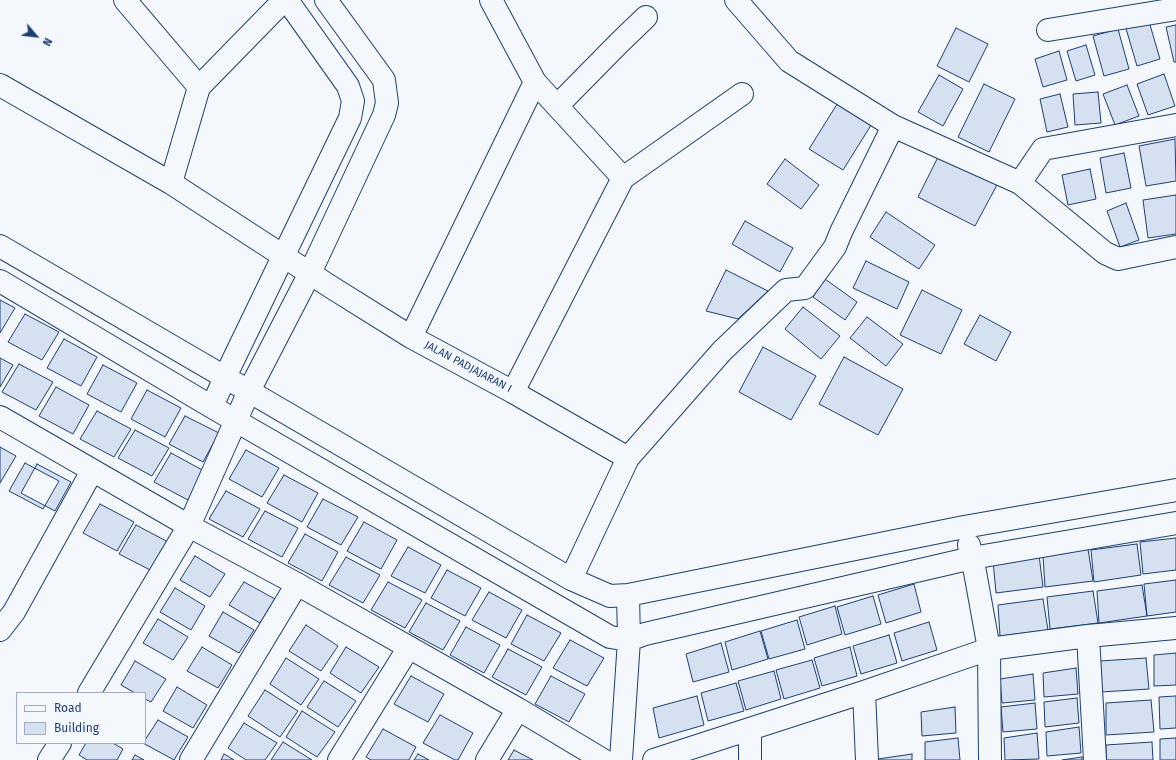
<!DOCTYPE html>
<html>
<head>
<meta charset="utf-8">
<style>
	body { margin:0 }
	#map { position:relative; width:1176px; height:760px; overflow:hidden; background:#f4f7fb; font-family:"Fira Sans",sans-serif }
	canvas { display:block }
	.legend { position:absolute; left:16px; top:692px; width:130px; height:52px; box-sizing:border-box; background:#f4f7fb; border:1px solid #9eadc5; margin:0; padding:5px 7px; list-style:none; font-size:12px; color:#1d3f73 }
	.legend li { display:flex; align-items:center; gap:8px; height:20px }
	.legend b { width:20px; border:1px solid #9eadc5 }
	.north { position:absolute; left:16px; top:16px; width:40px; height:40px; -webkit-text-stroke:3px #f4f7fb; paint-order:stroke; rotate:118deg; font-size:11px; font-weight:700; line-height:16px; text-align:center; color:#1d3f73 }
	.north::after { content:''; display:block; margin:auto; width:14px; height:18px; background:#1d3f73; clip-path:polygon(50% 0,100% 100%,50% 72%,0 100%) }
</style>
</head>
<body>
<div id="map">
<canvas width="1176" height="760"></canvas>
<ul class="legend">
<li><b style="height:5px;background:#f4f7fb"></b>Road</li>
<li><b style="height:11px;background:#d5e0f0"></b>Building</li>
</ul>
<div class="north">N</div>
</div>
<script>
const c = document.querySelector('canvas').getContext('2d');
c.lineJoin = 'round';
function paint(path, color) { c.fillStyle = color; c.fill(path, 'evenodd'); }
const poly = rows => new Path2D(rows.map(r => 'M' + r).join(''));
function strokePath(path, color, width, dash) { c.strokeStyle = color; c.lineWidth = width; c.lineCap = dash ? 'butt' : 'round'; c.setLineDash(dash || []); c.stroke(path); }
function drawText(font, color, halo, rows, align = 'center') {
  c.font = font + ' "Fira Sans",sans-serif'; c.lineWidth = 3; c.setLineDash([]); c.textBaseline = 'middle'; c.strokeStyle = halo; c.fillStyle = color; for (const [text, x, y, turn = 0] of rows) {
    c.save(); c.translate(x, y); c.rotate((+turn || 0) * Math.PI / 180); c.textAlign = isNaN(turn) ? turn : align; if (halo) c.strokeText(text, 0, 0); c.fillText(text, 0, 0); c.restore();
  }
}
const building = poly([
	[1148,18,1160,59,1137,66,1125,25,1148,18],
	[1176,25,1176,62,1174,62,1166,27,1176,25],
	[956,28,988,44,969,82,937,66,956,28],
	[1118,29,1129,69,1104,76,1093,36,1118,29],
	[1086,45,1095,75,1076,81,1067,51,1086,45],
	[1059,51,1067,80,1043,87,1035,59,1059,51],
	[1164,74,1175,106,1148,115,1137,84,1164,74],
	[939,75,963,89,943,126,918,112,939,75],
	[984,84,1015,99,989,152,958,137,984,84],
	[1127,85,1139,116,1115,125,1103,94,1127,85],
	[1098,92,1101,123,1075,125,1073,94,1098,92],
	[1060,94,1068,127,1047,132,1040,99,1060,94],
	[839,101,873,122,843,170,809,149,839,101],
	[1175,139,1176,181,1146,186,1139,146,1175,139],
	[940,153,998,183,975,226,918,197,940,153],
	[1124,153,1131,188,1106,193,1100,158,1124,153],
	[785,159,819,185,801,209,767,184,785,159],
	[1090,169,1096,199,1068,205,1062,175,1090,169],
	[1176,195,1176,234,1148,238,1143,200,1176,195],
	[1126,203,1139,240,1120,247,1107,211,1126,203],
	[886,212,935,245,919,269,870,237,886,212],
	[745,221,793,248,780,272,732,244,745,221],
	[866,261,909,282,897,309,853,288,866,261],
	[726,270,768,291,738,319,706,311,726,270],
	[825,279,857,302,845,320,813,297,825,279],
	[922,290,962,310,941,354,900,335,922,290],
	[0,300,15,308,0,333,0,300],
	[803,307,840,336,821,359,785,329,803,307],
	[25,314,59,332,42,360,8,342,25,314],
	[980,315,1011,332,996,361,964,344,980,315],
	[867,317,903,344,886,366,850,338,867,317],
	[64,339,97,357,81,386,47,368,64,339],
	[763,347,816,376,791,420,739,392,763,347],
	[844,357,903,389,878,435,819,404,844,357],
	[0,358,13,365,0,387,0,358],
	[19,364,53,382,36,410,2,392,19,364],
	[103,365,137,383,121,412,87,394,103,365],
	[56,387,89,405,73,434,39,416,56,387],
	[147,390,181,408,165,437,131,419,147,390],
	[97,411,131,429,114,457,80,439,97,411],
	[185,416,219,433,203,462,169,444,185,416],
	[135,430,169,448,152,476,118,458,135,430],
	[0,447,16,456,0,483,0,447],
	[246,450,279,468,262,497,229,479,246,450],
	[171,453,204,471,188,500,154,482,171,453],
	[25,463,59,481,43,509,9,491,25,463],
	[37,464,71,482,55,511,21,493,37,464],
	[284,475,318,493,302,522,267,503,284,475],
	[226,491,260,509,243,537,209,519,226,491],
	[323,499,358,517,341,545,307,527,323,499],
	[100,504,134,522,117,551,83,533,100,504],
	[265,511,298,528,282,557,248,539,265,511],
	[364,522,397,540,381,569,347,551,364,522],
	[136,525,170,543,154,572,119,554,136,525],
	[305,534,338,552,322,581,288,563,305,534],
	[1176,538,1176,570,1143,574,1140,542,1176,538],
	[1137,544,1141,575,1094,582,1091,550,1137,544],
	[408,547,441,565,425,593,391,576,408,547],
	[1088,549,1093,581,1045,587,1043,556,1088,549],
	[1039,555,1043,587,996,593,993,561,1039,555],
	[195,556,225,574,210,597,180,580,195,556],
	[346,557,380,575,363,603,329,585,346,557],
	[447,570,481,588,465,616,431,598,447,570],
	[1176,580,1176,612,1147,616,1144,584,1176,580],
	[244,582,275,599,260,623,229,605,244,582],
	[388,582,422,600,405,628,371,610,388,582],
	[914,584,921,612,886,623,878,595,914,584],
	[1142,585,1147,616,1099,623,1097,591,1142,585],
	[175,588,205,606,191,630,160,612,175,588],
	[1093,591,1098,623,1050,629,1047,597,1093,591],
	[489,592,522,610,506,638,472,620,489,592],
	[873,596,881,624,845,635,837,607,873,596],
	[1043,599,1048,630,1000,636,998,605,1043,599],
	[426,603,460,621,443,650,409,632,426,603],
	[835,606,842,634,807,645,799,617,835,606],
	[223,612,254,630,239,653,209,636,223,612],
	[527,615,561,633,544,661,511,644,527,615],
	[158,619,188,637,173,660,143,643,158,619],
	[797,620,805,649,769,659,761,631,797,620],
	[929,622,937,650,902,661,894,633,929,622],
	[306,625,338,646,321,671,289,651,306,625],
	[466,627,500,645,484,673,450,655,466,627],
	[760,631,768,659,732,670,725,642,760,631],
	[889,635,897,663,861,674,853,646,889,635],
	[570,640,604,658,587,686,553,668,570,640],
	[721,643,729,672,693,682,686,654,721,643],
	[202,647,232,665,218,688,187,671,202,647],
	[346,647,379,667,361,693,330,673,346,647],
	[850,647,857,676,822,686,814,658,850,647],
	[508,649,542,667,526,695,492,677,508,649],
	[1176,653,1176,685,1154,686,1154,655,1176,653],
	[286,658,319,679,301,705,270,684,286,658],
	[1146,658,1149,689,1101,692,1100,661,1146,658],
	[812,660,820,688,784,699,776,670,812,660],
	[135,661,166,679,151,702,145,699,145,693,135,693,121,685,135,661],
	[1076,668,1078,694,1044,697,1043,673,1076,668],
	[774,671,781,699,746,710,738,681,774,671],
	[1033,674,1035,700,1002,703,1000,679,1033,674],
	[411,676,444,694,428,722,394,704,411,676],
	[551,676,585,694,569,722,535,704,551,676],
	[324,681,356,701,338,727,307,707,324,681],
	[736,683,744,711,708,721,701,693,736,683],
	[177,687,207,705,193,728,163,711,177,687],
	[265,690,298,711,280,737,248,716,265,690],
	[697,696,704,725,659,738,653,708,697,696],
	[1176,696,1176,728,1160,729,1159,697,1176,696],
	[1077,698,1079,723,1045,727,1044,702,1077,698],
	[1151,700,1154,732,1106,735,1106,703,1151,700],
	[1035,703,1037,729,1003,732,1001,707,1035,703],
	[955,707,956,733,922,736,921,712,955,707],
	[302,711,335,732,317,757,286,737,302,711],
	[440,715,473,733,458,760,455,760,423,743,440,715],
	[158,720,188,737,174,760,143,743,145,743,145,740,158,720],
	[244,723,277,743,265,760,246,760,228,748,244,723],
	[1079,727,1081,753,1047,756,1046,732,1079,727],
	[383,729,416,747,409,760,371,760,366,757,383,729],
	[1037,733,1039,759,1005,760,1004,738,1037,733],
	[958,738,960,760,925,760,925,742,958,738],
	[1176,738,1176,760,1160,760,1160,739,1176,738],
	[283,742,312,760,271,760,283,742],
	[1152,742,1153,760,1106,760,1106,745,1152,742],
	[86,743,113,743,123,749,117,760,87,760,79,755,86,743],
	[514,750,533,760,508,760,514,750],
	[224,754,234,760,221,760,224,754],
	[418,754,429,760,414,760,418,754],
	[912,754,912,760,878,760,878,759,912,754],
	[135,755,144,760,132,760,135,755],
	[1082,757,1082,760,1062,760,1082,757]
]);
paint(building, '#d5e0f0');
strokePath(building, '#1d3f73', 1);
const street = poly([
	[125,0,199,87],
	[491,0,535,82,623,178],
	[736,0,789,61,893,126],
	[1048,30,1176,9],
	[0,85,171,183,331,287,411,337,513,392,628,458],
	[557,106,619,43,646,17],
	[171,183,199,87,284,0],
	[1020,183,1043,149,1176,125],
	[0,246,571,579,610,596,628,595,643,592,964,527,1176,490],
	[0,281,212,407,610,637,629,640,645,634,972,558,1176,523],
	[411,337,535,82],
	[513,392,623,178,742,94],
	[212,407,225,377,350,118,353,101,348,86,287,0],
	[0,417,189,526,297,584,518,709,603,760],
	[969,545,975,572,989,649,990,760],
	[571,579,628,458,722,351,786,290,805,288,835,247,841,232,893,126,1020,183,1105,253,1118,259,1176,247],
	[0,630,14,612,92,471],
	[1088,636,1095,760],
	[864,692,867,760],
	[89,693,189,526,249,391,310,273,384,115,387,103,384,80,326,0],
	[750,729,750,760],
	[49,760,60,743],
	[191,760,297,584],
	[339,760,409,647],
	[487,760,518,709],
	[621,760,629,640,628,595],
	[654,760,864,692,989,649,1088,636,1176,628]
]);
strokePath(street, '#1d3f73', 24);
strokePath(street, '#f4f7fb', 22);
drawText('11px', '#1d3f73', '#f4f7fb', [
	["JALAN PADJAJARAN I",468,367,28]
]);
</script>
</body>
</html>
